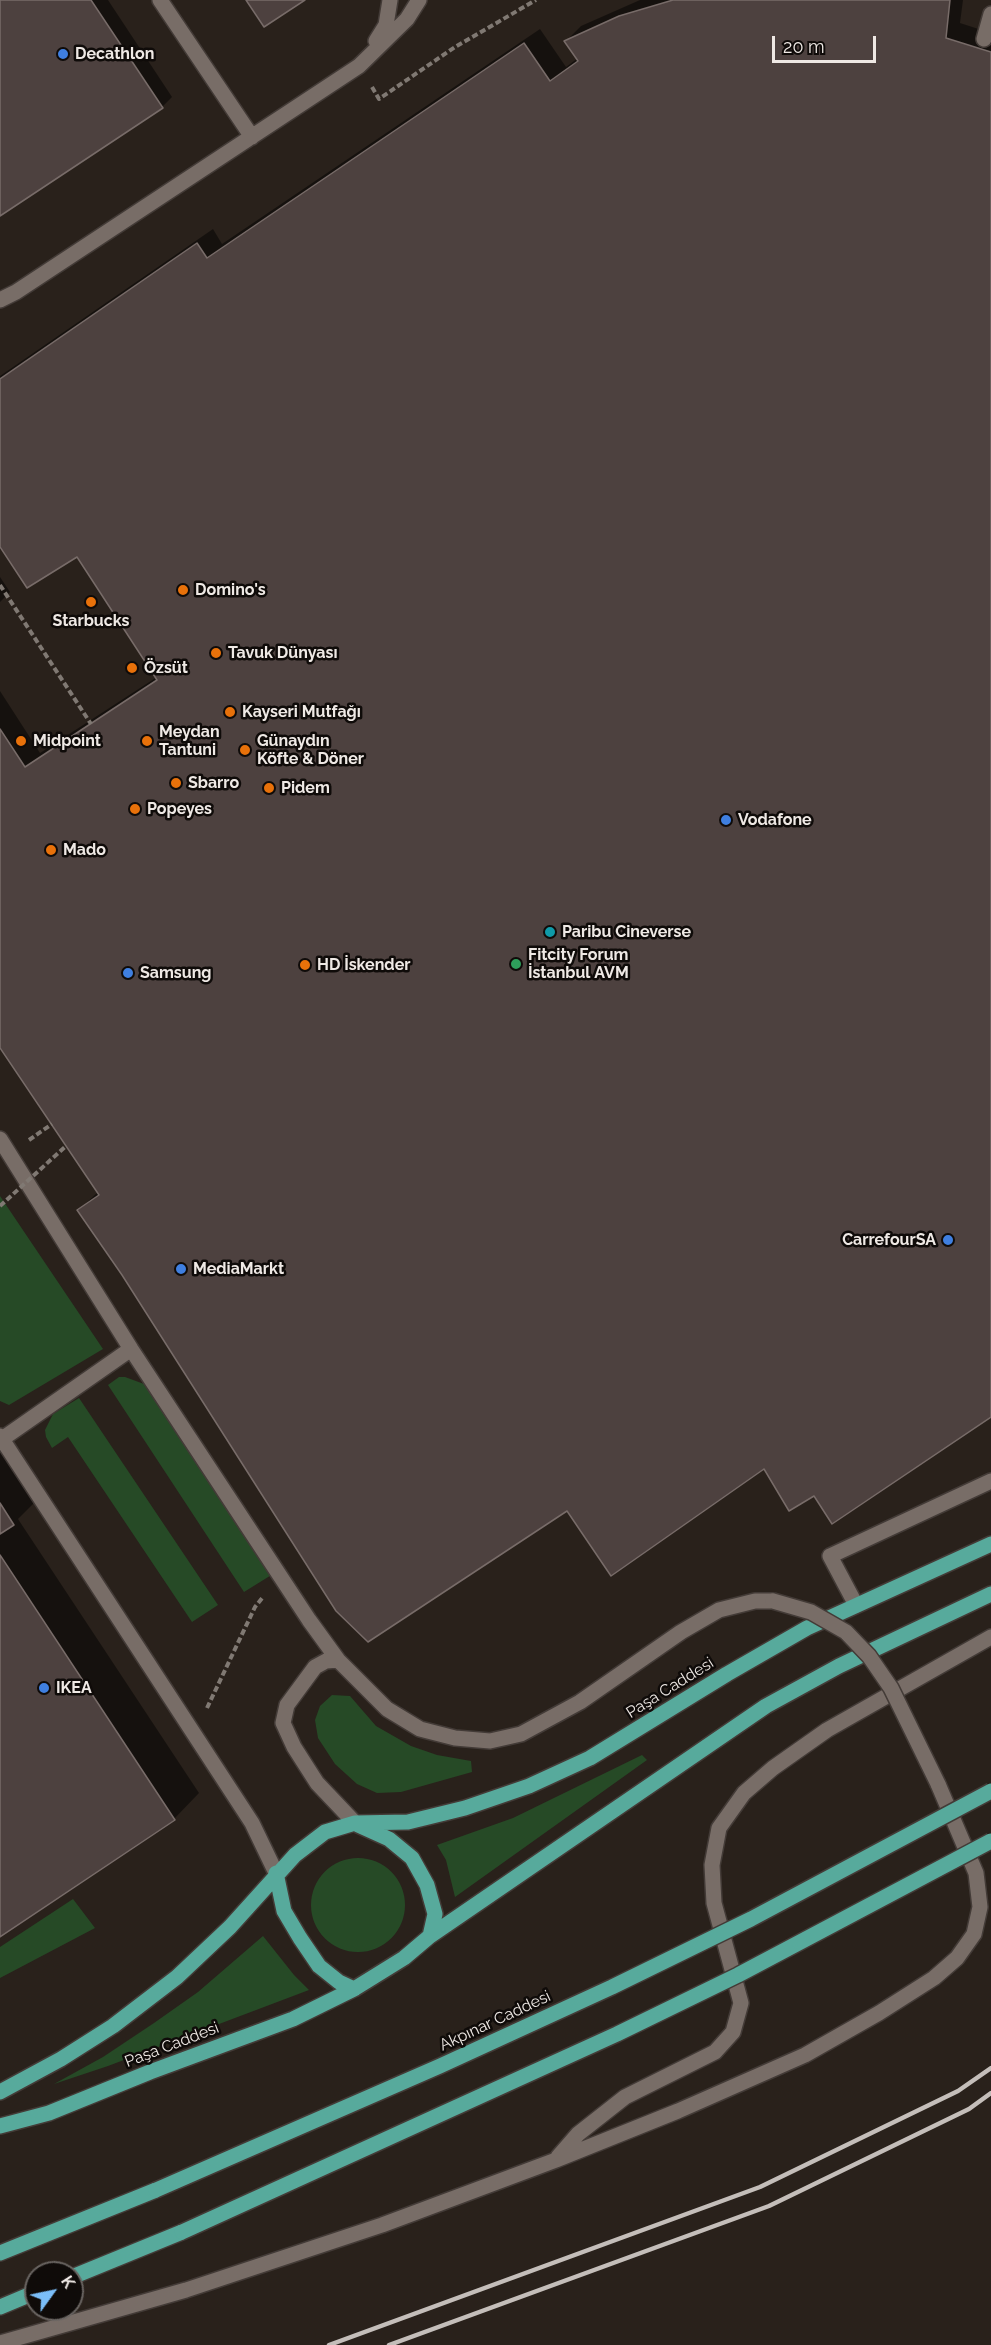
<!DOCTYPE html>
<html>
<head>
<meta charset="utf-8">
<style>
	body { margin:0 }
	#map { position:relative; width:991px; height:2345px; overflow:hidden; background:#29211b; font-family:Raleway,sans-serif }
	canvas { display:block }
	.north { position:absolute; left:24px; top:2261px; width:60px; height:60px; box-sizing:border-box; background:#0f0b09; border:2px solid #696461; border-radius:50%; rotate:57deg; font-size:16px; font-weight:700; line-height:24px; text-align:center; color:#efe9e5 }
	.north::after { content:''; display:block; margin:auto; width:21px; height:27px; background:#7bbef8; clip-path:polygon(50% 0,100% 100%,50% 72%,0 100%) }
	.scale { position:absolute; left:772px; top:36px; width:104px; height:27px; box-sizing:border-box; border:3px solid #efe9e5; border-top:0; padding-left:8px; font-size:18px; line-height:21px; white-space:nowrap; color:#efe9e5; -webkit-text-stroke:4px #0f0b09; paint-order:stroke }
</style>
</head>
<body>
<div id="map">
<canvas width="991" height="2345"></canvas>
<div class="north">K</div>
<div class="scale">20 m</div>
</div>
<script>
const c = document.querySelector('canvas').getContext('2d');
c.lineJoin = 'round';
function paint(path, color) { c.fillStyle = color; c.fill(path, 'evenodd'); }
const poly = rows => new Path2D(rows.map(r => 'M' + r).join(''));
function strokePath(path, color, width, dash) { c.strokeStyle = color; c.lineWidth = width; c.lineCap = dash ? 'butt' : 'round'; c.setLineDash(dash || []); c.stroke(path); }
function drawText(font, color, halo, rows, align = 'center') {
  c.font = font + ' Raleway,sans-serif'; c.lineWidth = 5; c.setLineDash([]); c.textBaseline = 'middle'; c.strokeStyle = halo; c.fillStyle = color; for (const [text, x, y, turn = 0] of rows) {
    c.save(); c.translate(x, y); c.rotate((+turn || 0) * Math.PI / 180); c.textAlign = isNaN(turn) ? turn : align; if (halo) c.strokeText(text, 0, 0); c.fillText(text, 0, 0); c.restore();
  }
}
paint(poly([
	[0,1196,103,1349,9,1405,0,1401],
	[119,1377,125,1377,144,1384,273,1574,244,1592,108,1385],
	[79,1398,218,1605,192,1622,68,1437,52,1448,46,1437,45,1430,53,1414],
	[332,1695,350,1696,376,1726,411,1746,437,1755,471,1761,472,1772,401,1792,377,1793,357,1784,335,1764,318,1738,315,1720,320,1706],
	[642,1755,647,1760,455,1897,446,1860,437,1845,513,1818],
	'311 1905a47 47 0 1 1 94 0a47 47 0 1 1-94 0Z',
	[73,1899,95,1928,0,1978,0,1947],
	[263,1936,294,1975,309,1990,108,2066,54,2084,103,2057,154,2023,198,1992]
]), '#264a26');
paint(poly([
	[0,0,108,0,172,97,162,107,0,214],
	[640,0,963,0,960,23,991,33,991,1416,814,1493,765,1466,568,1509,123,1274,79,1210,98,1192,0,1047,0,691,40,753,157,677,77,555,0,544,0,376,213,229,222,244,540,29,566,67,578,58,566,41,581,26],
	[0,577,10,592,0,602],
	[0,1438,39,1498,18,1519,199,1793,174,1819,0,1936]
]), '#0007');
const building = poly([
	[0,0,91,0,163,108,0,216,0,0],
	[246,0,305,0,264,27,246,0],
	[673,0,950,0,946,38,991,52,991,1417,832,1524,814,1496,789,1511,764,1469,611,1576,567,1511,368,1642,336,1611,122,1275,77,1210,99,1195,0,1048,0,729,25,767,157,680,77,557,27,588,0,547,0,379,197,243,207,258,524,43,550,81,578,61,564,41,619,16,673,0],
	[0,1503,14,1525,0,1534,0,1503],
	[0,1555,175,1820,0,1937,0,1555]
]);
paint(building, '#4d413f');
strokePath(building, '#786c69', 1.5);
const minor = poly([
	[160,0,252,137],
	[984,39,991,14],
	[376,41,386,25,390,0],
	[0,300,16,292,359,66,407,19,419,0],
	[0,1139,131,1349,309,1620,338,1660,387,1709,420,1729,455,1738,490,1741,521,1734,580,1702,681,1632,719,1610,755,1601,773,1601],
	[0,1436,252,1823,276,1873],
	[2,1439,131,1349],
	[856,1605,830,1556,991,1481],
	[338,1660,326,1661,315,1667,287,1705,283,1723,294,1747,317,1783,355,1823],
	[558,2157,578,2134,625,2097,715,2052,733,2032,741,2003,714,1903,712,1865,719,1828,744,1793,773,1768,827,1730,991,1637],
	[0,2343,186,2290,382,2225,556,2160,678,2111,805,2055,879,2013,934,1978,957,1958,974,1934,980,1907,976,1873,938,1784]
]);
const major = poly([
	[358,1825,389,1839,412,1858,427,1885,435,1914,430,1936],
	[276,1873,284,1911,300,1938,319,1966,339,1982,354,1989],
	[0,2092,61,2059,113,2026,177,1977,230,1927,295,1855,325,1832,355,1823,408,1822,465,1808,529,1786,590,1758,727,1674,807,1628,991,1544],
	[0,2126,49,2113,150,2072,293,2019,354,1989,404,1958,430,1936,766,1706,839,1666,991,1594],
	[0,2253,156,2190],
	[72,2277,182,2232],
	[0,2307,36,2292]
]);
strokePath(minor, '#433b37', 18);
strokePath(major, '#433b37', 18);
strokePath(poly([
	[372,87,379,99,455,47,536,0],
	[0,585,91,724],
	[29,1140,52,1124],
	[207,1708,255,1607,263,1597]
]), '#807973', 4, [6, 3]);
strokePath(minor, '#786d67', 15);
strokePath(major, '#57aa9c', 15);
strokePath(poly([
	[329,2345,760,2187,958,2091,991,2068],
	[389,2345,769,2206,969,2109,991,2093]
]), '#c4beba', 4.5);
const minorBridge = poly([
	[773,1601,811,1612,846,1632,869,1656,891,1688,938,1784]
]);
const majorBridge = poly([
	[156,2190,440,2066,612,1987,751,1919,991,1791],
	[182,2232,617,2034,738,1975,991,1841]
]);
strokePath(minorBridge, '#433b37', 18, []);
strokePath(majorBridge, '#433b37', 18, []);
strokePath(poly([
	[0,1206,66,1146]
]), '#807973', 4, [6, 3]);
strokePath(minorBridge, '#786d67', 15);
strokePath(majorBridge, '#57aa9c', 15);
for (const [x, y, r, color] of [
	[63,54,6,"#3f7fe0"],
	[183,590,6,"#e8710a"],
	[91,602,6,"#e8710a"],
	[216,653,6,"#e8710a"],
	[132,668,6,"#e8710a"],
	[230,712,6,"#e8710a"],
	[21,741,6,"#e8710a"],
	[147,741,6,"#e8710a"],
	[245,750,6,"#e8710a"],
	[176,783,6,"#e8710a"],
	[269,788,6,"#e8710a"],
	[135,809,6,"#e8710a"],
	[726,820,6,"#3f7fe0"],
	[51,850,6,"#e8710a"],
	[550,932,6,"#0f9aa8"],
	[516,964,6,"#2e9e5b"],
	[305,965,6,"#e8710a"],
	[128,973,6,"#3f7fe0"],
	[948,1240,6,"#3f7fe0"],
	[181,1269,6,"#3f7fe0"],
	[44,1688,6,"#3f7fe0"]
]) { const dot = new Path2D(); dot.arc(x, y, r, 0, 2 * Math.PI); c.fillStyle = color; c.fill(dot); strokePath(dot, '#0f0b09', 2); }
drawText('bold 16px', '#efe9e5', '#0f0b09', [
	["Decathlon",75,54],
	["Domino's",195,590],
	["Starbucks",91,621,"center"],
	["Tavuk Dünyası",228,653],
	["Özsüt",144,668],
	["Kayseri Mutfağı",242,712],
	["Meydan",159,732],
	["Tantuni",159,750],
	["Midpoint",33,741],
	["Günaydın",257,741],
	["Köfte & Döner",257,759],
	["Sbarro",188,783],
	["Pidem",281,788],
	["Popeyes",147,809],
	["Vodafone",738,820],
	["Mado",63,850],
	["Paribu Cineverse",562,932],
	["Fitcity Forum",528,955],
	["İstanbul AVM",528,973],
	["HD İskender",317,965],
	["Samsung",140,973],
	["CarrefourSA",936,1240,"right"],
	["MediaMarkt",193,1269],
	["IKEA",56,1688]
], 'left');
drawText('16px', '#efe9e5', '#0f0b09', [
	["Paşa Caddesi",670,1688,-32],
	["Akpınar Caddesi",495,2021,-25],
	["Paşa Caddesi",172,2045,-21]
]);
</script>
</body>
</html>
